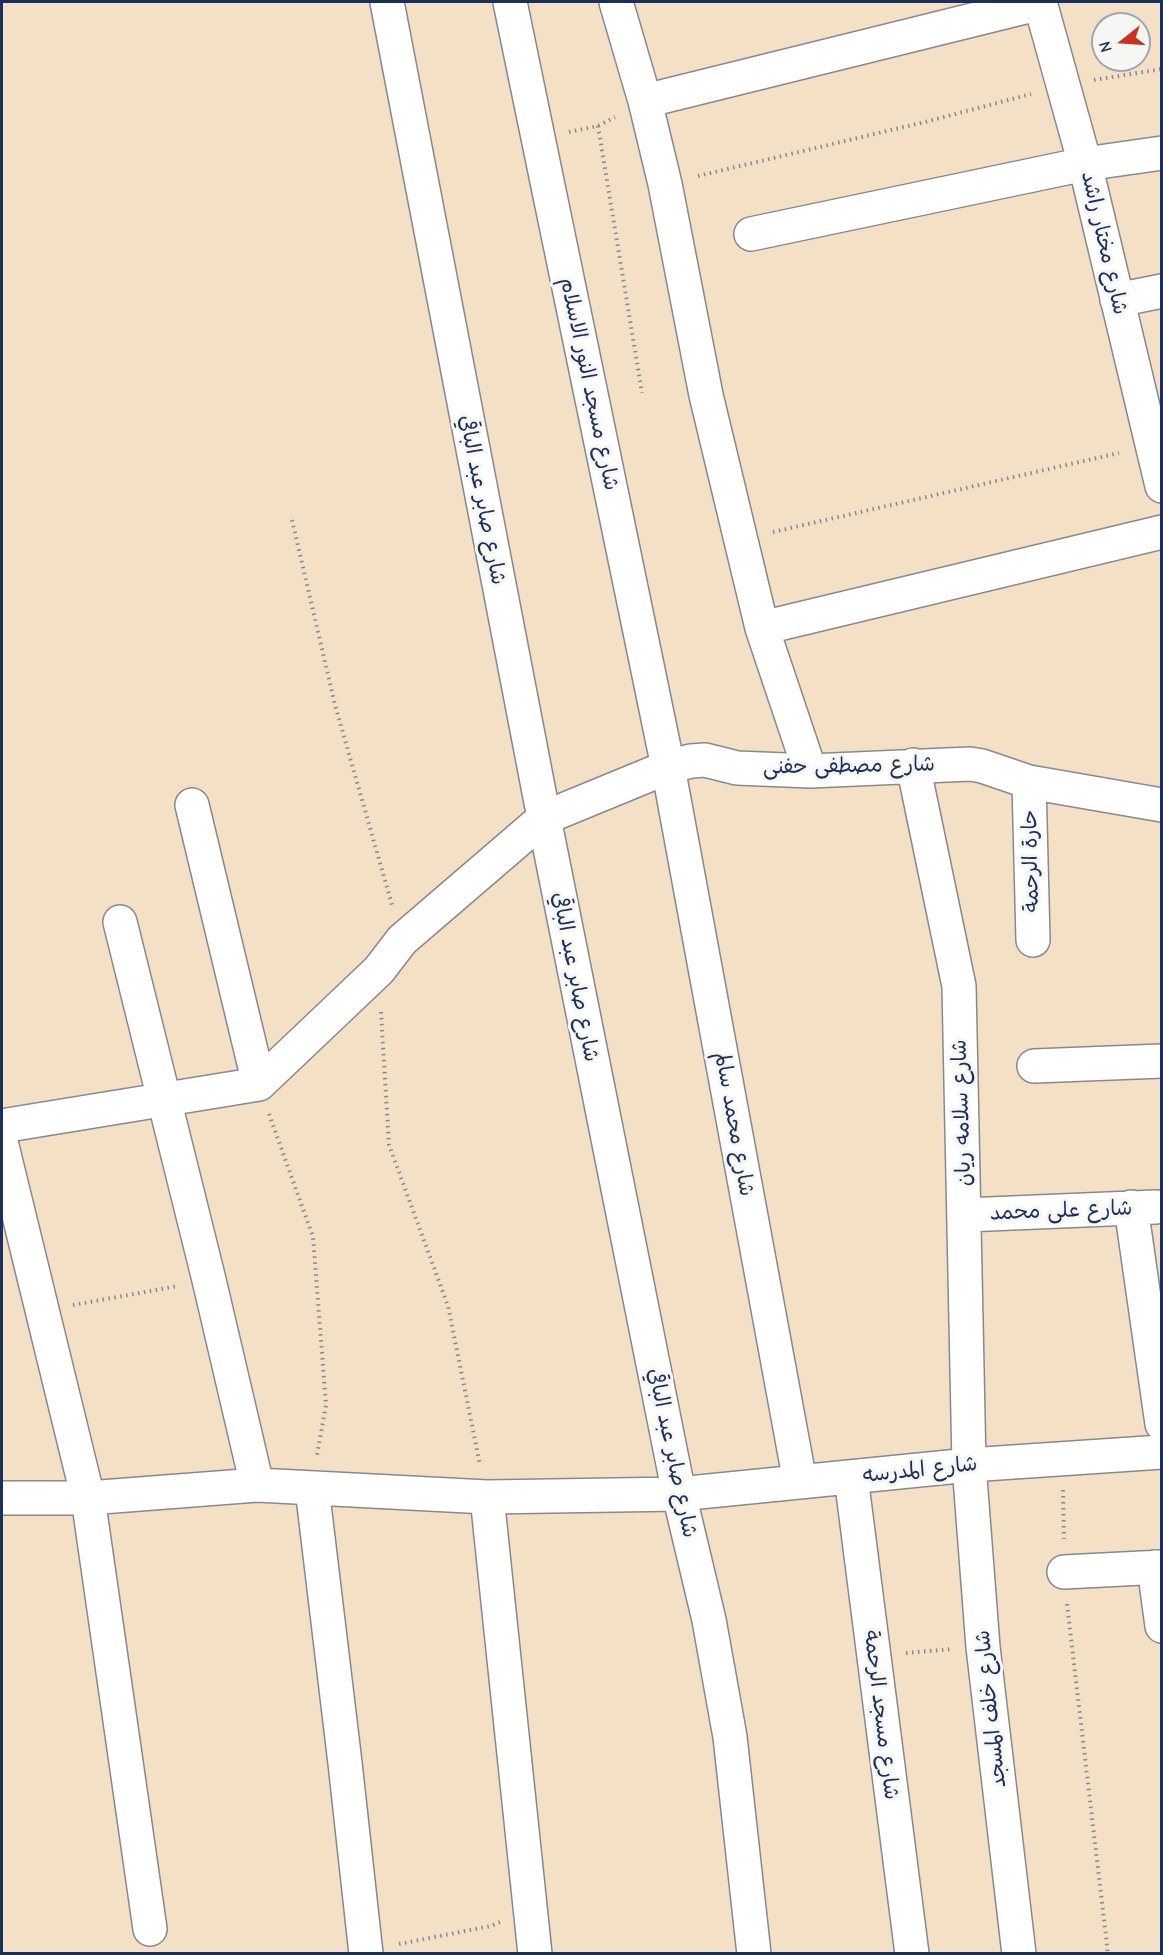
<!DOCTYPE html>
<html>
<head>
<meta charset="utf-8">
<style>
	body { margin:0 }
	#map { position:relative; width:1163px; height:1955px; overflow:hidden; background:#f4e0c5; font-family:"Comic Neue",sans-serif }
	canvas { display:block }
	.frame { position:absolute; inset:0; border:3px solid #1b2f5e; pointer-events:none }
	.north { position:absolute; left:1091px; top:12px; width:60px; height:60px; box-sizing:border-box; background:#f6f6f2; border:2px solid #9ea6b7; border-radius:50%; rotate:253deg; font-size:16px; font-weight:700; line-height:24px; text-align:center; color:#1b2f5e }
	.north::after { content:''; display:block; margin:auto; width:21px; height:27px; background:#c8321e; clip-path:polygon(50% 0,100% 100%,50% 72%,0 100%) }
</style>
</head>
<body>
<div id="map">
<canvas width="1163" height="1955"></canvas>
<div class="frame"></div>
<div class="north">N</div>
</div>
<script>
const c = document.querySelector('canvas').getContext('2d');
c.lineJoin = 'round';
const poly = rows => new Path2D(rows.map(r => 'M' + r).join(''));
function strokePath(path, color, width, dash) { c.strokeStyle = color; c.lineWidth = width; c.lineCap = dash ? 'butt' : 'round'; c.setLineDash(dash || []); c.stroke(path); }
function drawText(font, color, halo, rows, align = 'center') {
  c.font = font + ' "Comic Neue","Playpen Sans Arabic",sans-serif'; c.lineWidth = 6; c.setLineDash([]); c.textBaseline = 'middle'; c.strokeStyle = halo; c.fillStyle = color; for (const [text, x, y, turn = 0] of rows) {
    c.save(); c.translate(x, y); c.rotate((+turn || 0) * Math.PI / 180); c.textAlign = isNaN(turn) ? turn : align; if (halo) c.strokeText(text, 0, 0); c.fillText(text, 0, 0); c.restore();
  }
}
const minor = poly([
	[387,2,544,818,679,1494,709,1620,730,1737,754,1954],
	[510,2,668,767,800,1482],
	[616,2,645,101,665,184,706,395,762,628,810,771],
	[1040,2,1085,164,1162,486],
	[645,101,1041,3],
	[751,234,1085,164,1162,153],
	[1117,300,1162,291],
	[762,628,1162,532],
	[913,765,959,986,969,1465,983,1647,1019,1954],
	[1029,782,1033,940],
	[192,805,259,1084],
	[120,922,209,1280,257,1485],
	[1034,1066,1162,1061],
	[2,1126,259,1084,379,970,402,940,544,818,668,767,691,761,705,760,737,768,810,771,970,764,982,766,1029,782,1162,805],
	[2,1146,88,1498,150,1929],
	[1131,1207,1162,1424],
	[965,1215,1156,1207],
	[851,1477,912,1954],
	[312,1488,345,1763,366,1954],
	[487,1497,535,1954],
	[2,1498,88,1498,257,1485,487,1497,679,1494,969,1465,1162,1452],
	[1154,1567,1162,1626],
	[1064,1572,1162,1567]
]);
strokePath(minor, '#888892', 36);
strokePath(poly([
	[1094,80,1162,69],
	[598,126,642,393],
	[569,132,598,126,615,117],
	[698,176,929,121,1031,94],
	[292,520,335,705,392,905],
	[773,532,1119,453],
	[381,1012,389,1145,448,1306,480,1465],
	[269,1114,313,1237,326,1405,317,1455],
	[73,1305,178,1286],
	[1063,1490,1064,1539],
	[1067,1604,1108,1954],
	[906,1653,952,1649],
	[399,1944,491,1926,500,1922]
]), '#888892', 4, [1.5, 4.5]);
strokePath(minor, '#fff', 33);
drawText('21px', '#1b2f5e', '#f6f6f2', [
	["شارع مختار راشد",1104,243,77],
	["شارع مسجد النور الاسلام",589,384,78],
	["شارع صابر عبد الباقي",482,500,79],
	["شارع مصطفى حفنى",849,766,-1],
	["حارة الرحمة",1031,861,-91],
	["شارع صابر عبد الباقي",575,977,79],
	["شارع سلامه ريان",962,1113,-92],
	["شارع محمد سالم",734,1124,80],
	["شارع على محمد",1061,1211,-2],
	["شارع صابر عبد الباقي",672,1453,78],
	["شارع المدرسه",920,1470,-6],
	["شارع خلف المسجد",991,1709,-96],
	["شارع مسجد الرحمة",881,1715,83]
]);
</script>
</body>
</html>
